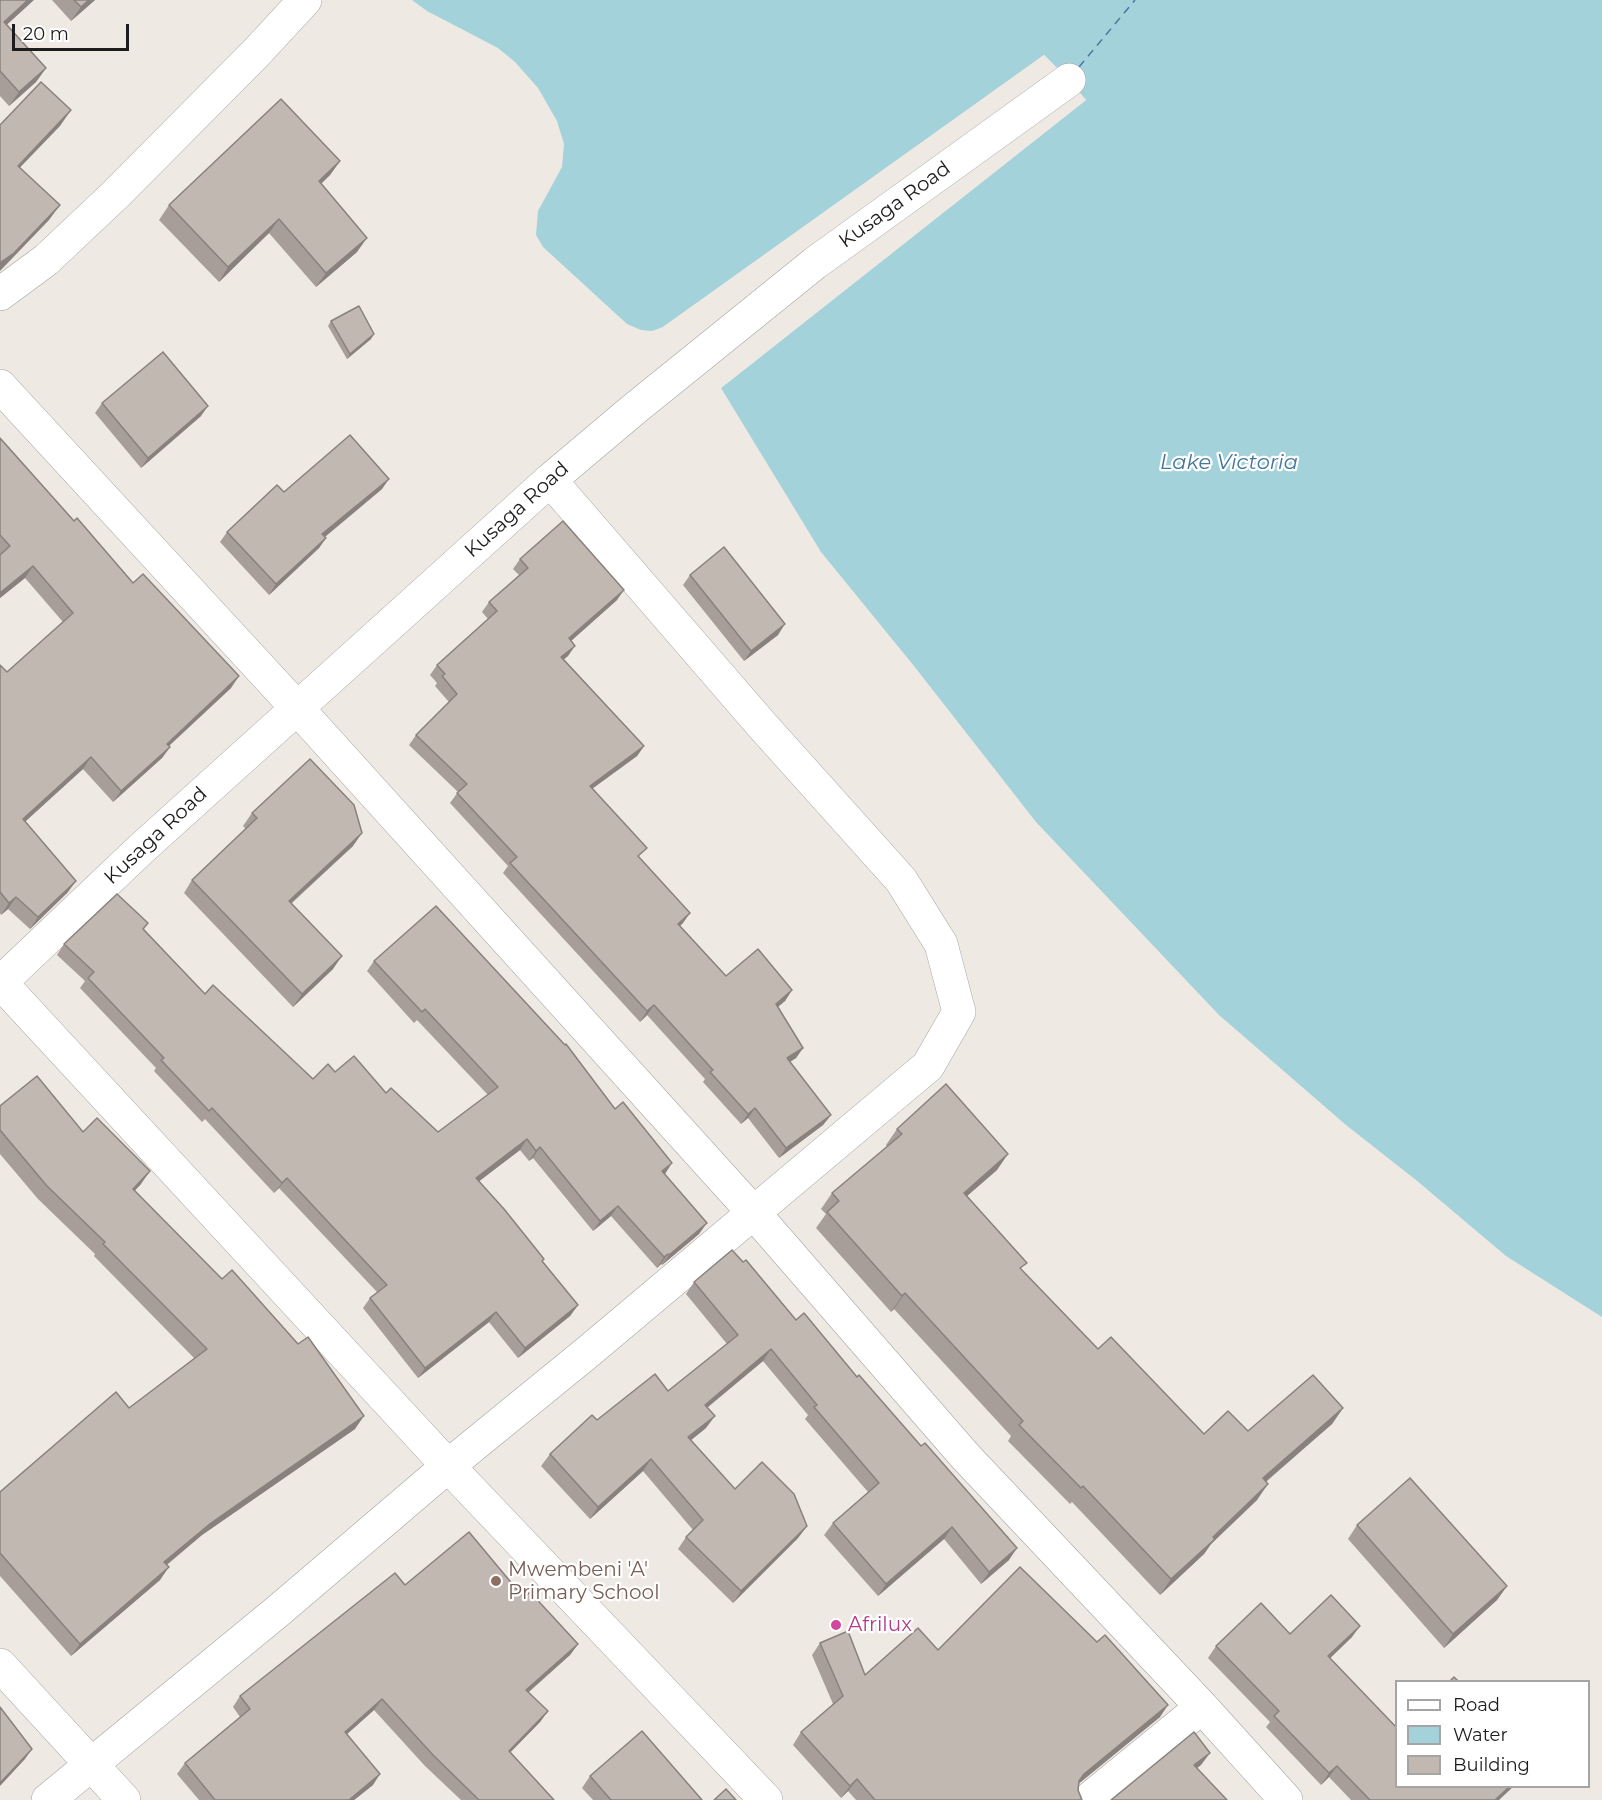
<!DOCTYPE html>
<html>
<head>
<meta charset="utf-8">
<style>
	body { margin:0 }
	#map { position:relative; width:1602px; height:1800px; overflow:hidden; background:#eee9e3; font-family:Montserrat,sans-serif }
	canvas { display:block }
	.legend { position:absolute; left:1395px; top:1680px; width:195px; height:108px; box-sizing:border-box; background:#fff; border:2px solid #a5a5a5; margin:0; padding:8px 10px; list-style:none; font-size:18px; color:#1d1d1d }
	.legend li { display:flex; align-items:center; gap:12px; height:30px }
	.legend b { width:30px; border:2px solid #a5a5a5 }
	.scale { position:absolute; left:12px; top:24px; width:117px; height:27px; box-sizing:border-box; border:3px solid #1d1d1d; border-top:0; padding-left:8px; font-size:18px; line-height:21px; white-space:nowrap; color:#1d1d1d; -webkit-text-stroke:4px #fff; paint-order:stroke }
</style>
</head>
<body>
<div id="map">
<canvas width="1602" height="1800"></canvas>
<ul class="legend">
<li><b style="height:8px;background:#fff"></b>Road</li>
<li><b style="height:16px;background:#a4d2db"></b>Water</li>
<li><b style="height:16px;background:#c2b8b2"></b>Building</li>
</ul>
<div class="scale">20 m</div>
</div>
<script>
const c = document.querySelector('canvas').getContext('2d');
c.lineJoin = 'round';
function paint(path, color) { c.fillStyle = color; c.fill(path, 'evenodd'); }
const poly = rows => new Path2D(rows.map(r => 'M' + r).join(''));
function strokePath(path, color, width, dash) { c.strokeStyle = color; c.lineWidth = width; c.lineCap = dash ? 'butt' : 'round'; c.setLineDash(dash || []); c.stroke(path); }
function drawText(font, color, halo, rows, align = 'center') {
  c.font = font + ' Montserrat,sans-serif'; c.lineWidth = 4.5; c.setLineDash([]); c.textBaseline = 'middle'; c.strokeStyle = halo; c.fillStyle = color; for (const [text, x, y, turn = 0] of rows) {
    c.save(); c.translate(x, y); c.rotate((+turn || 0) * Math.PI / 180); c.textAlign = isNaN(turn) ? turn : align; if (halo) c.strokeText(text, 0, 0); c.fillText(text, 0, 0); c.restore();
  }
}
paint(poly([
	[412,0,1602,0,1602,1317,1506,1256,1416,1180,1346,1125,1219,1015,1036,822,914,666,821,552,721,388,1086,100,1069,80,1044,55,663,327,652,331,641,330,627,324,543,247,536,235,538,211,562,167,564,144,557,121,538,88,515,62,498,48,427,11]
]), '#a4d2db');
paint(poly([
	[1044,55,1069,80,1086,100,721,388,719,386,1082,99,1067,82,1044,59,666,330,663,327]
]), '#eee9e3');
strokePath(poly([
	[1079,67,1135,0]
]), '#46779b', 1.5, [8, 6]);
const minor = poly([
	[0,294,46,260,116,194,256,53,305,0],
	[0,386,297,708,753,1212,965,1456,1202,1707,1286,1800],
	[0,982,448,1466,766,1800],
	[0,983,141,849,550,480,633,410,815,263,1069,80],
	[0,1665,124,1800],
	[48,1800,278,1611,448,1466,589,1351,928,1066,959,1012,941,944,901,880,761,724,550,480],
	[1088,1800,1202,1707]
]);
strokePath(minor, '#a4a4a4', 34);
strokePath(minor, '#fff', 33);
paint(poly([
	[0,0,7,24,46,68,36,82,9,106,0,96],
	[52,0,95,0,71,21],
	[340,161,330,175,321,184,357,252,316,287,269,233,219,282,159,220,169,205],
	[331,321,371,339,347,359,328,326],
	[102,403,201,416,141,468,95,413],
	[0,438,74,521,231,688,169,746,170,747,162,758,113,802,83,769,25,821,68,892,30,929,8,909,1,915,0,913,0,665,7,672,63,622,25,578,0,598],
	[382,489,325,537,326,538,319,548,269,595,220,542,227,532,284,492],
	[520,559,617,600,571,641,568,656,564,659,644,746,637,756,592,789,683,923,680,926,726,976,792,990,785,1001,778,1007,803,1048,796,1058,790,1062,831,1115,823,1125,779,1158,748,1118,741,1124,703,1082,705,1079,647,1015,640,1022,503,873,508,866,450,803,458,792,409,745,416,735,449,702,435,686,437,683,430,675,437,665,488,619,482,612,489,602,519,575,513,569],
	[690,575,778,635,744,661,683,585],
	[252,813,353,846,292,903,333,969,293,1007,184,893,192,880,246,829,243,826],
	[144,929,205,994,313,1079,335,1072,386,1093,438,1132,488,1095,417,1020,414,1023,367,971,374,961,664,1174,699,1234,662,1265,661,1264,657,1268,611,1216,593,1231,533,1158,529,1161,520,1150,479,1181,544,1259,542,1261,578,1305,570,1316,518,1358,489,1322,418,1378,363,1308,370,1298,377,1292,279,1188,274,1193,205,1119,202,1122,154,1071,156,1068,80,988,85,981,57,955,64,944],
	[0,1106,83,1132,141,1184,134,1191,355,1429,202,1535,167,1565,160,1580,71,1656,0,1576,0,1492,129,1408,194,1358,94,1256,95,1254,38,1199,0,1154],
	[897,1129,997,1170,967,1196,1022,1270,1098,1349,1204,1434,1248,1431,1343,1408,1332,1424,1266,1482,1257,1500,1211,1544,1204,1554,1160,1595,1072,1502,1070,1504,1008,1441,1011,1436,894,1309,891,1312,816,1228,826,1214,821,1209,832,1193,887,1147,886,1145],
	[694,1282,796,1320,1009,1560,981,1584,944,1539,878,1596,824,1535,833,1523,868,1492,805,1419,808,1415,763,1361,708,1407,706,1428,691,1440,735,1489,807,1526,798,1538,733,1603,678,1549,686,1537,693,1530,643,1471,590,1519,541,1466,550,1454,597,1420,668,1391,727,1344,686,1294],
	[1357,1525,1507,1586,1497,1600,1444,1648,1348,1539],
	[405,1585,524,1598,578,1644,570,1655,528,1693,548,1711,540,1722,510,1752,554,1800,461,1800,425,1766,374,1710,347,1734,373,1785,354,1800,199,1800,177,1774,185,1763,240,1717,233,1707,240,1696],
	[1290,1634,1352,1637,1330,1658,1396,1727,1499,1800,1351,1800,1329,1777,1321,1785,1266,1727,1270,1722,1208,1658,1216,1646],
	[820,1643,865,1675,938,1650,1160,1717,1079,1783,1078,1790,1082,1800,856,1800,848,1791,841,1798,793,1745,801,1732,833,1704,812,1655],
	[590,1776,702,1800,593,1800,582,1788]
]), '#a79e99');
paint(poly([
	[28,0,34,0,0,31,4,22],
	[89,0,95,0,71,21,81,7],
	[46,68,36,82,9,106,19,92],
	[71,110,60,126,7,181,18,166],
	[340,161,330,175,309,195,319,181],
	[60,205,49,220,0,271,0,263],
	[279,219,269,233,219,282,228,267],
	[367,238,357,252,316,287,326,273],
	[374,334,371,339,347,359,350,354],
	[208,406,201,416,141,468,148,458],
	[389,479,382,489,315,545,322,534],
	[326,538,319,548,269,595,276,584],
	[33,566,25,578,0,598,0,593],
	[624,590,617,600,562,649,569,638],
	[785,624,778,635,744,661,751,651],
	[575,646,568,656,554,667,561,657],
	[239,676,231,688,159,755,167,744],
	[644,746,637,756,582,796,590,786],
	[170,747,162,758,113,802,121,791],
	[91,757,83,769,15,831,23,819],
	[362,833,353,846,280,913,289,901],
	[76,881,68,892,30,929,38,917],
	[16,897,8,909,1,915,9,903],
	[690,913,683,923,671,934,678,924],
	[342,956,333,969,293,1007,302,994],
	[792,990,785,1001,769,1014,776,1004],
	[654,1005,647,1015,640,1022,647,1011],
	[803,1048,796,1058,780,1068,787,1058],
	[755,1108,748,1118,741,1124,748,1114],
	[831,1115,823,1125,779,1158,786,1148],
	[527,1139,520,1150,469,1189,476,1178],
	[540,1147,533,1158,529,1161,536,1151],
	[1008,1154,997,1170,952,1209,964,1193],
	[672,1163,665,1174,654,1182,662,1171],
	[150,1171,141,1184,124,1202,133,1189],
	[287,1178,279,1188,274,1193,282,1183],
	[618,1206,611,1216,593,1231,600,1221],
	[707,1223,699,1234,662,1265,669,1255],
	[668,1254,661,1264,657,1268,664,1257],
	[905,1293,894,1309,891,1312,902,1296],
	[578,1305,570,1316,518,1358,525,1348],
	[496,1312,489,1322,418,1378,425,1368],
	[771,1349,763,1361,697,1416,705,1405],
	[1343,1408,1332,1424,1251,1494,1263,1478],
	[364,1416,355,1429,202,1535,155,1574,164,1562,211,1523],
	[715,1416,706,1428,680,1449,688,1437],
	[651,1459,643,1471,590,1519,598,1507],
	[1268,1484,1257,1500,1211,1544,1204,1554,1160,1595,1171,1579,1213,1537],
	[807,1526,798,1538,733,1603,741,1591],
	[952,1527,944,1539,878,1596,886,1584],
	[1017,1548,1009,1560,981,1584,989,1572],
	[169,1567,160,1580,71,1656,80,1644],
	[1507,1586,1497,1600,1444,1648,1453,1634],
	[1360,1626,1352,1637,1320,1668,1328,1656],
	[578,1644,570,1655,518,1701,526,1690],
	[382,1699,374,1710,337,1743,345,1732],
	[1168,1705,1160,1717,1076,1786,1084,1774],
	[548,1711,540,1722,501,1762,509,1751],
	[32,1749,25,1759,0,1786,0,1783],
	[1210,1753,1201,1765,1186,1777,1194,1765],
	[1337,1766,1329,1777,1321,1785,1329,1773],
	[380,1774,373,1785,354,1800,349,1800],
	[857,1779,848,1791,841,1798,850,1786],
	[1510,1786,1514,1786,1499,1800,1495,1800]
]), '#88817d');
const building = poly([
	[0,0,28,0,4,22,46,68,19,92,0,71,0,0],
	[74,0,89,0,81,7,74,0],
	[41,82,71,110,18,166,60,205,14,253,0,263,0,125,41,82],
	[281,99,340,161,319,181,367,238,326,273,279,219,228,267,169,205,281,99],
	[359,306,374,334,350,354,331,321,359,306],
	[163,352,208,406,148,458,102,403,163,352],
	[350,435,389,479,322,534,326,538,276,584,227,532,277,485,284,492,350,435],
	[0,438,74,521,77,518,133,583,143,574,239,676,167,744,170,747,121,791,91,757,23,819,76,881,38,917,16,897,9,903,0,892,0,665,7,672,73,613,33,566,0,593,0,555,10,546,0,535,0,438],
	[563,521,624,590,569,638,575,646,561,657,644,746,590,786,647,848,638,856,690,913,678,924,726,976,758,949,792,990,776,1004,803,1048,787,1058,831,1115,786,1148,755,1108,748,1114,710,1072,713,1070,654,1005,647,1011,510,863,517,857,457,793,467,784,416,735,457,694,442,676,445,674,437,665,497,611,489,602,528,568,520,559,563,521],
	[724,547,785,624,751,651,690,575,724,547],
	[310,759,354,805,362,833,289,901,342,956,302,994,192,880,257,818,252,813,310,759],
	[117,894,148,923,143,929,205,994,213,985,313,1079,328,1064,335,1072,354,1056,386,1093,391,1088,438,1132,498,1087,425,1009,422,1012,374,961,436,906,565,1045,566,1044,615,1109,623,1102,672,1163,662,1171,707,1223,669,1255,668,1254,664,1257,618,1206,600,1221,540,1147,536,1151,527,1139,476,1178,504,1209,544,1259,542,1261,578,1305,525,1348,496,1312,425,1368,370,1298,387,1285,287,1178,282,1183,212,1108,209,1111,161,1060,164,1058,88,978,94,972,64,944,117,894],
	[37,1076,83,1132,97,1118,150,1171,133,1189,222,1279,232,1270,298,1344,308,1337,364,1416,211,1523,164,1562,169,1567,80,1644,0,1553,0,1492,116,1392,129,1408,207,1349,103,1244,105,1242,47,1186,0,1130,0,1106,37,1076],
	[946,1084,1008,1154,964,1193,1027,1263,1020,1268,1098,1349,1111,1337,1204,1434,1228,1411,1248,1431,1313,1375,1343,1408,1263,1478,1268,1484,1213,1537,1215,1539,1171,1579,1083,1486,1081,1488,1019,1425,1023,1421,905,1293,902,1296,827,1212,839,1201,832,1193,902,1134,897,1129,946,1084],
	[732,1250,743,1262,746,1260,796,1320,804,1313,857,1377,859,1375,921,1446,925,1443,1017,1548,989,1572,952,1527,886,1584,833,1523,879,1483,814,1407,817,1405,771,1349,705,1405,715,1416,688,1437,735,1489,762,1462,794,1494,807,1526,741,1591,686,1537,703,1520,651,1459,598,1507,550,1454,592,1415,597,1420,655,1374,668,1391,738,1335,694,1282,732,1250],
	[1410,1478,1507,1586,1453,1634,1357,1525,1410,1478],
	[469,1532,524,1598,530,1592,578,1644,526,1690,548,1711,509,1751,554,1800,479,1800,433,1755,382,1699,345,1732,380,1774,349,1800,215,1800,185,1763,250,1709,240,1696,395,1573,405,1585,469,1532],
	[1020,1567,1097,1642,1105,1635,1168,1705,1084,1774,1079,1781,1078,1790,1082,1800,875,1800,857,1779,850,1786,801,1732,843,1696,820,1643,848,1631,865,1675,918,1628,938,1650,1020,1567],
	[1331,1595,1360,1626,1328,1656,1396,1727,1396,1786,1510,1786,1495,1800,1370,1800,1337,1766,1329,1773,1274,1716,1279,1711,1216,1646,1261,1603,1290,1634,1331,1595],
	[1454,1677,1459,1682,1449,1682,1454,1677],
	[0,1707,32,1749,0,1783,0,1707],
	[642,1731,702,1800,611,1800,590,1776,642,1731],
	[1194,1732,1210,1753,1194,1765,1227,1800,1111,1800,1194,1732],
	[726,1789,736,1800,714,1800,726,1789]
]);
paint(building, '#c2b8b2');
strokePath(building, '#88817d', 1.5);
for (const [x, y, r, color] of [
	[496,1581,6,"#8d6e63"],
	[836,1625,6,"#d1479c"]
]) { const dot = new Path2D(); dot.arc(x, y, r, 0, 2 * Math.PI); c.fillStyle = color; c.fill(dot); strokePath(dot, '#fff', 2); }
drawText('20px', '#1d1d1d', '#fff', [
	["Kusaga Road",895,205,-36],
	["Kusaga Road",517,510,-42],
	["Kusaga Road",156,836,-43]
]);
drawText('20px', '#785e54', '#fff', [
	["Mwembeni 'A'",508,1570],
	["Primary School",508,1593]
], 'left');
drawText('20px', '#b23c85', '#fff', [
	["Afrilux",848,1625]
], 'left');
drawText('italic 21px', '#46779b', '#fff', [
	["Lake Victoria",1229,463]
]);
</script>
</body>
</html>
